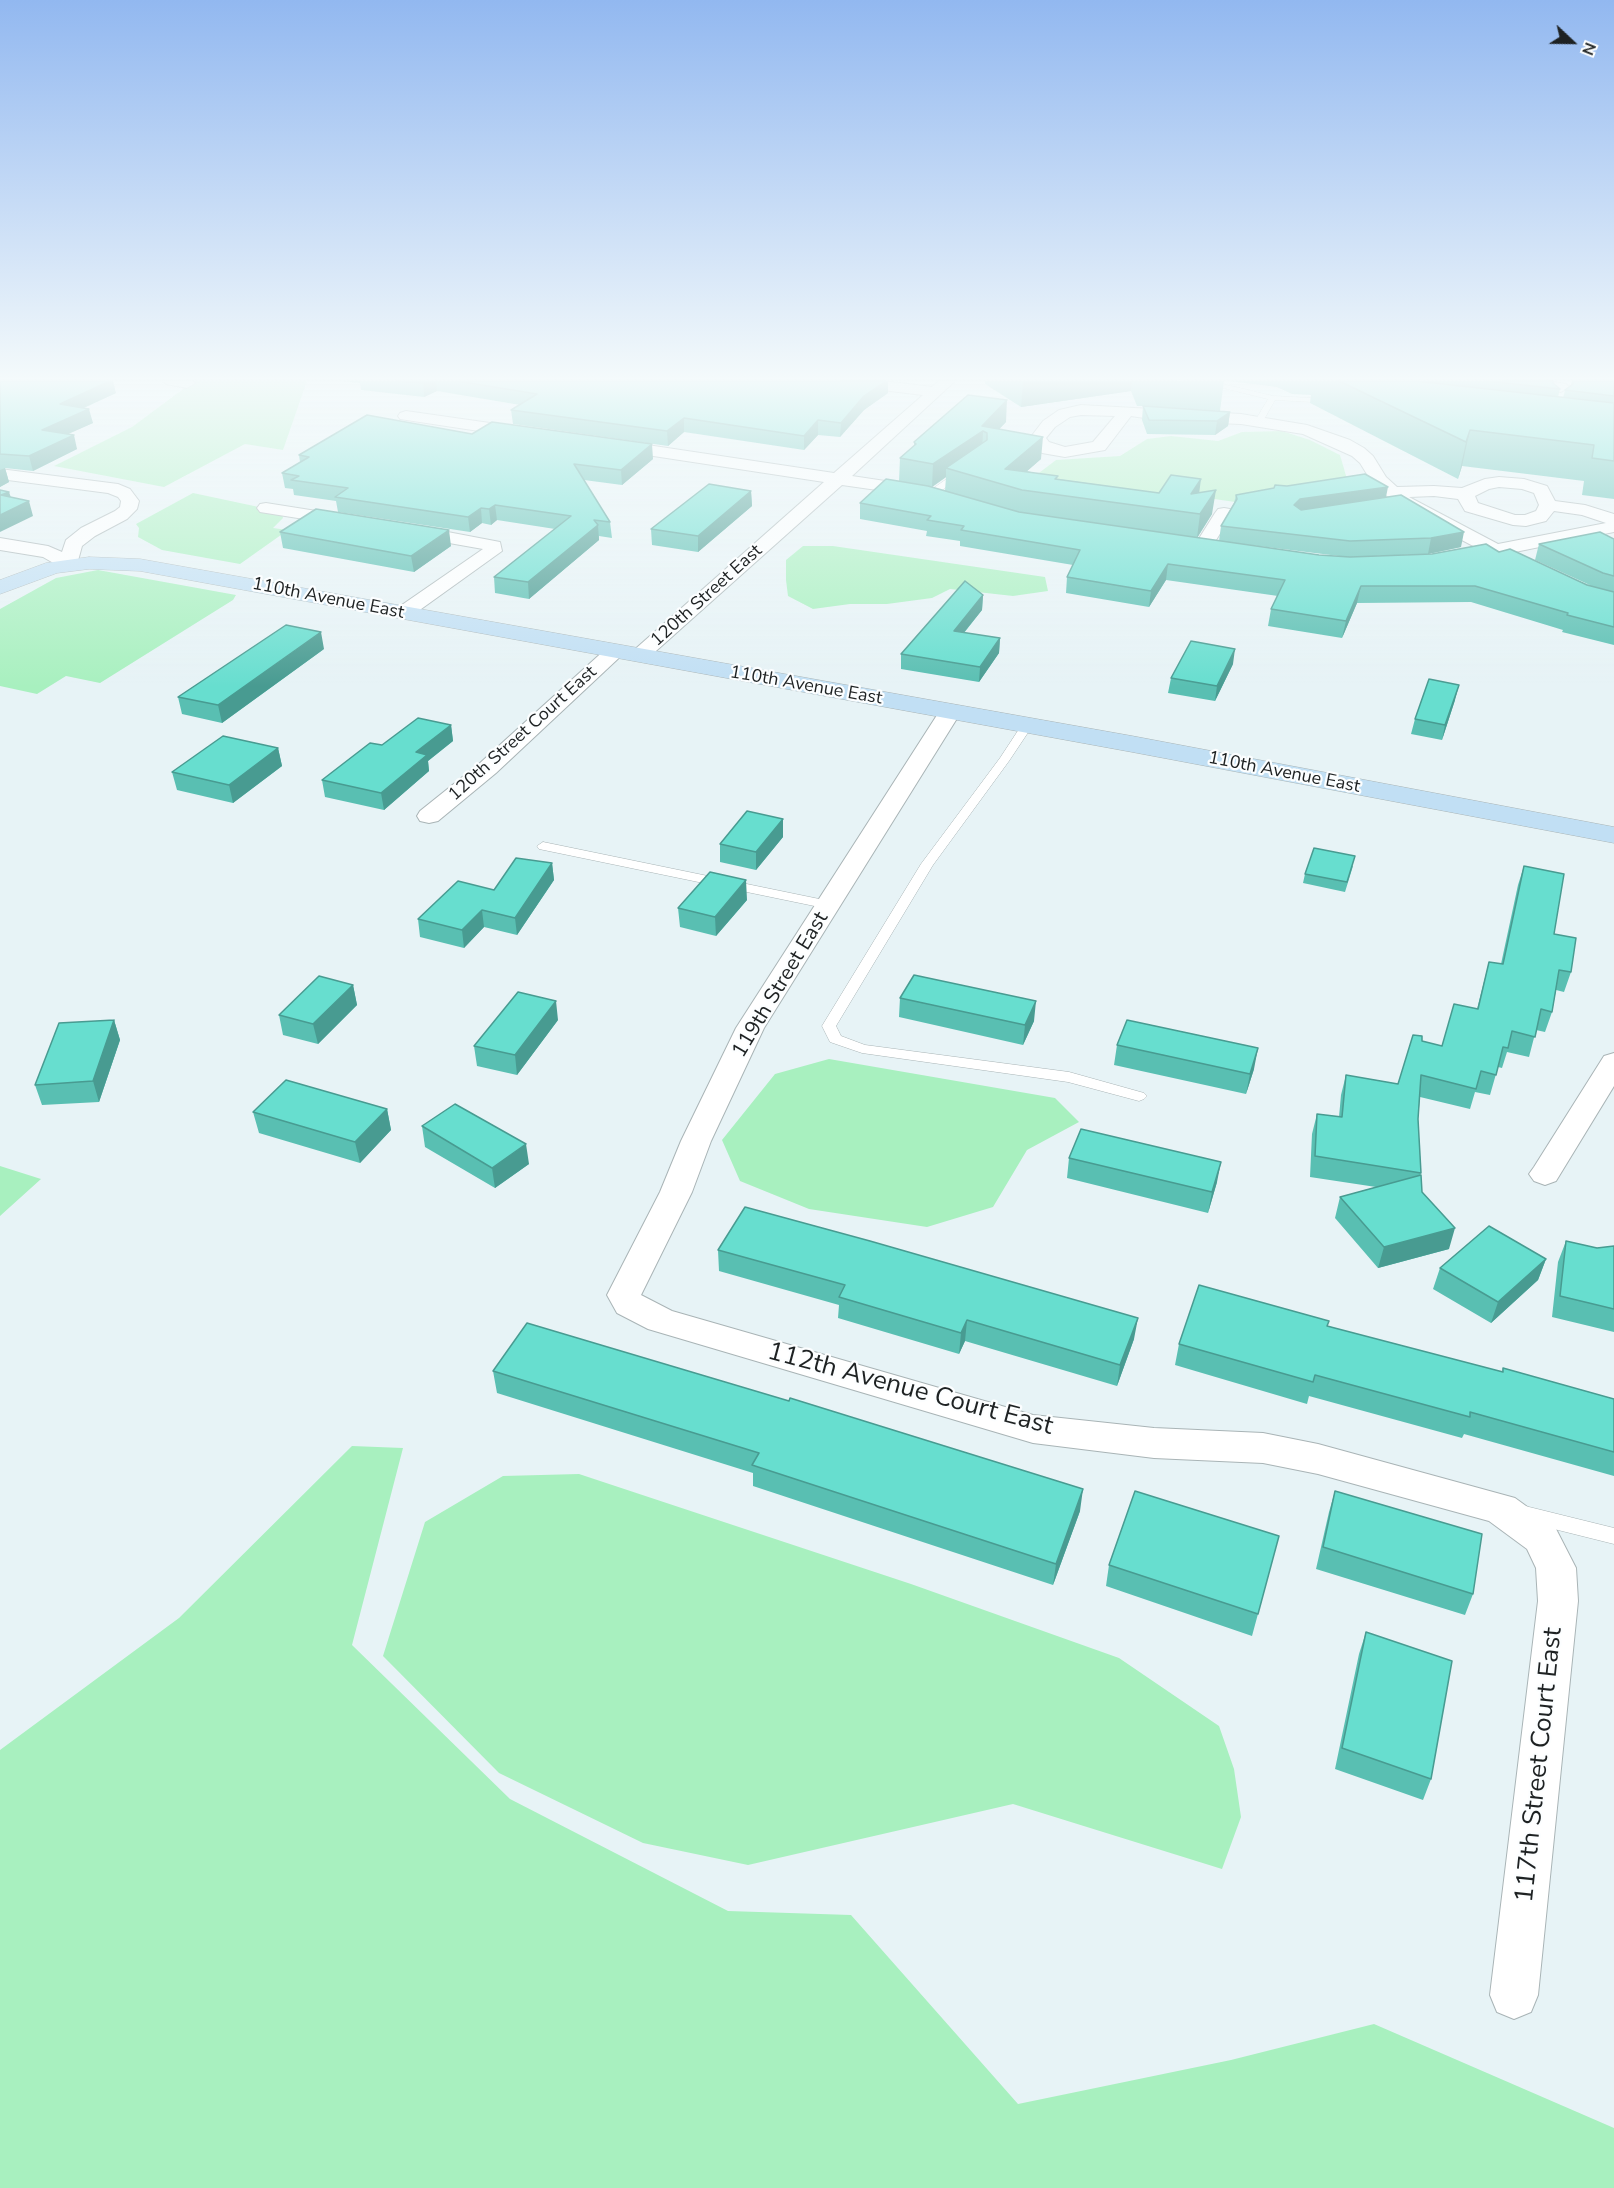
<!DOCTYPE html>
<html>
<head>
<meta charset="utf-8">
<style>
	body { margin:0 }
	#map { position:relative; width:1614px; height:2188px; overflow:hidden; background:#e7f3f6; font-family:"Nunito Sans",sans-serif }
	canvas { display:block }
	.north { position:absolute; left:1542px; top:12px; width:60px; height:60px; -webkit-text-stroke:4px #fcfeff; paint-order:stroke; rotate:112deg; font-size:16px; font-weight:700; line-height:24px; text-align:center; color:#1e2223 }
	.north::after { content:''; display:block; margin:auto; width:21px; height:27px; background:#1e2223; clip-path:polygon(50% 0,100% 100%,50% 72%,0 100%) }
</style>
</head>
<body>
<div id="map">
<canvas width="1614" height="2188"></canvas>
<div class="north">N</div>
</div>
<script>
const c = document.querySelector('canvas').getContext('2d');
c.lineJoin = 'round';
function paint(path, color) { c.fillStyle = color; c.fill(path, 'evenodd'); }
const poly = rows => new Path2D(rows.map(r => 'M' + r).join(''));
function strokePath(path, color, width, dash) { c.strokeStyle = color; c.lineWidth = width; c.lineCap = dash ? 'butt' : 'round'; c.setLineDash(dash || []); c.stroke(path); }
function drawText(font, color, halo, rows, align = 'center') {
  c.font = font + ' "Nunito Sans",sans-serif'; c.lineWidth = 4.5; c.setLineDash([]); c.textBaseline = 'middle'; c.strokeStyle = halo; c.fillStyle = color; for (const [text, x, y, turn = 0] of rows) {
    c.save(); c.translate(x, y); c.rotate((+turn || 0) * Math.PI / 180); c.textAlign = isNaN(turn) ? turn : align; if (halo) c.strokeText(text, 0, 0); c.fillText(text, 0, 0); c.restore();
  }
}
paint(poly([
	[194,381,307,381,283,450,245,444,164,487,54,466,132,427],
	[1282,431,1310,440,1340,455,1347,479,1242,503,1179,494,1151,495,1027,482,1056,460,1120,456,1147,439,1171,436,1218,441,1242,432],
	[193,493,273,510,282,514,283,518,273,528,288,530,240,564,162,550,138,537,139,528,136,524],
	[803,546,833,546,1045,577,1048,591,1013,596,950,589,932,598,887,604,850,604,813,609,788,596,786,580,786,560],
	[98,570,236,595,233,600,100,683,66,676,37,694,0,686,0,609,56,578],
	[829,1059,1055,1098,1079,1122,1027,1150,993,1207,927,1227,809,1209,740,1181,722,1140,775,1074],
	[0,1166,41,1179,0,1216],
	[352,1446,403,1448,352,1645,510,1799,728,1911,851,1915,1018,2104,1231,2060,1374,2024,1614,2128,1614,2188,0,2188,0,1750,179,1618],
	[579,1474,911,1584,1119,1658,1219,1726,1234,1769,1241,1817,1222,1869,1013,1804,748,1865,643,1843,499,1773,383,1656,425,1522,503,1476]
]), '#a8f0bf');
const lane = poly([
	[1174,381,1223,384,1273,396,1330,399,1334,401,1330,403,1275,400,1262,423,1259,423,1255,421,1268,399,1223,388,1174,381],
	[958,471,965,473,934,496,928,496,928,492,958,471],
	[1027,722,1033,725,1009,761,933,865,836,1026,841,1036,865,1045,1069,1072,1144,1093,1147,1096,1144,1099,1139,1101,1068,1082,862,1053,830,1042,822,1026,921,864,1000,758,1023,723,1027,722],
	[543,842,829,901,836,905,829,909,539,849,537,846,543,842],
	[1525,1506,1614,1528,1614,1544,1518,1520,1515,1514,1518,1508,1525,1506]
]);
const street = poly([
	[163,381,193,381,195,383,187,388,166,384,163,381],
	[841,381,883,381,932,387,939,381,955,381,852,476,925,487,928,491,925,495,919,496,842,485,647,659,640,661,633,659,630,655,633,651,824,482,614,450,608,449,606,445,608,441,614,440,834,473,923,395,849,386,841,381],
	[1503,381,1547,381,1566,384,1569,387,1561,392,1511,386,1503,381],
	[1081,405,1241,414,1307,425,1350,440,1364,448,1373,456,1386,477,1397,487,1434,486,1462,488,1485,479,1499,477,1524,479,1547,486,1555,501,1585,505,1614,514,1614,532,1510,553,1508,557,1501,559,1493,556,1454,564,1447,562,1445,558,1447,554,1477,548,1401,508,1373,484,1360,463,1352,456,1303,434,1241,424,1164,421,1131,416,1105,450,1065,457,1042,453,1036,449,1030,438,1043,421,1059,410,1081,405],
	[1081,415,1115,416,1093,442,1065,447,1049,442,1046,438,1055,427,1070,417,1081,415],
	[1499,487,1522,489,1534,493,1539,505,1536,511,1525,515,1515,515,1478,503,1475,496,1489,489,1499,487],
	[1434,496,1458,499,1465,511,1513,525,1526,526,1546,521,1554,511,1582,515,1606,523,1498,544,1409,497,1434,496],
	[406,411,525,428,533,433,525,438,400,419,398,416,400,413,406,411],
	[0,469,118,484,130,489,139,501,137,509,127,519,95,536,82,546,76,568,62,568,43,557,0,550,0,538,48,546,62,552,66,540,81,528,115,511,120,507,121,501,118,497,108,493,0,479,0,469],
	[266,503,348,516,354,517,357,521,354,525,348,526,260,512,257,508,260,504,266,503],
	[1224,508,1230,509,1233,513,1211,548,1209,552,1195,552,1193,548,1215,513,1218,509,1224,508],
	[411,525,500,542,502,551,410,617,396,617,393,613,396,609,483,549,404,535,402,531,404,527,411,525],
	[615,645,622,647,625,651,622,655,496,773,438,821,429,823,420,821,417,816,420,811,480,763,608,647,615,645],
	[950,705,958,707,961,712,764,1028,711,1141,692,1192,641,1295,672,1311,1033,1415,1154,1428,1263,1433,1318,1444,1515,1498,1555,1527,1576,1568,1578,1601,1538,1995,1531,2012,1514,2019,1497,2012,1490,1995,1538,1601,1536,1568,1527,1549,1489,1521,1318,1474,1263,1463,1154,1458,1033,1443,648,1329,617,1313,607,1295,660,1192,681,1141,736,1028,939,712,942,707,950,705],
	[1614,1053,1614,1086,1556,1181,1545,1185,1534,1181,1529,1174,1534,1167,1604,1056,1614,1053]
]);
const secondary = poly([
	[89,557,140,559,1132,736,1614,827,1614,843,1132,752,140,571,89,569,57,573,0,594,0,580,46,563,89,557]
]);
strokePath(lane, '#a9b4b6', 1);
strokePath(street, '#a9b4b6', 2);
strokePath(secondary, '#a9b4b6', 1);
paint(lane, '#fff');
paint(street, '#fff');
paint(secondary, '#c1dff4');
paint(poly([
	[0,381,116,393,84,408,93,423,67,434,77,449,33,471,5,468,9,482,0,487],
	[343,381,888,381,888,393,864,410,840,437,818,435,804,450,684,432,668,446,513,424,511,410,520,405,437,391,424,397,361,390,360,383],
	[985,381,1224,381,1220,411,1174,408,1230,412,1228,426,1215,435,1147,434,1142,420,1143,406,1137,406,1131,391,1021,407,985,384],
	[1229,381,1553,381,1553,383,1560,389,1558,397,1563,398,1565,390,1571,385,1572,381,1614,381,1614,499,1582,495,1584,481,1462,466,1458,479,1310,403,1311,395,1292,394,1277,387],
	[1006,422,999,429,1041,459,1027,471,1058,479,1159,493,1199,493,1212,514,1197,538,1219,541,1221,526,1234,503,1236,495,1386,497,1461,547,1428,554,1347,557,1242,544,1319,555,1350,557,1499,552,1592,586,1535,560,1539,544,1614,539,1614,645,1562,632,1563,630,1471,602,1357,603,1342,638,1268,626,1271,609,1278,596,1166,580,1149,607,1066,593,1067,577,1073,565,960,546,960,541,926,536,927,531,860,519,860,503,899,481,900,458,914,446,914,442],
	[946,477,945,491,932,487],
	[472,434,653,459,622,485,584,480,610,522,612,538,599,536,599,540,529,599,495,593,494,577,555,529,497,520,491,525,482,523,470,532,338,512,336,501,294,495,293,489,285,488,282,473,300,462,299,455],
	[751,491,752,506,698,552,652,545,651,529],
	[280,532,451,546,414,572,283,548],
	[983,595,982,610,964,633,1000,638,999,653,979,682,901,669,901,654],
	[324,649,222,723,182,714,178,697],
	[1233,664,1215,701,1168,693,1171,678],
	[1455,700,1442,740,1411,734,1415,719],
	[451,725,453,741,428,761,429,771,384,810,325,797,322,780,382,745],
	[278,748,282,766,233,803,177,790,172,772],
	[783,819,783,837,756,870,720,862,720,844],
	[552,863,554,880,517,935,484,927,464,948,420,937,418,919,494,890],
	[1353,866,1345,892,1303,883,1305,874],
	[1524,866,1571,972,1564,992,1556,990,1552,1012,1545,1032,1536,1030,1529,1057,1507,1052,1502,1068,1498,1067,1490,1095,1475,1092,1470,1109,1420,1097,1418,1119,1421,1173,1420,1176,1422,1192,1449,1249,1378,1268,1335,1218,1340,1197,1376,1187,1310,1177,1312,1134,1317,1114,1339,1117,1341,1095,1346,1075,1398,1084,1422,1041,1442,1046,1477,1009,1489,962,1501,964,1518,885],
	[747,900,716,936,680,927,678,908],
	[353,985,357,1005,318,1044,283,1035,279,1015],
	[900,998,1034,1021,1023,1045,899,1017],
	[114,1020,120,1040,99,1102,42,1105,35,1085],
	[558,1020,517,1075,477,1066,474,1046],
	[1117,1045,1254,1069,1246,1094,1114,1065],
	[387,1109,391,1130,360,1163,259,1133,253,1112],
	[422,1126,529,1164,495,1188,425,1147],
	[1069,1158,1217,1182,1208,1213,1067,1178],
	[1566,1241,1597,1248,1614,1246,1614,1332,1552,1317,1558,1262],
	[718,1250,1134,1339,1117,1386,965,1341,959,1354,838,1318,839,1305,719,1271],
	[1546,1259,1538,1280,1491,1323,1433,1289,1440,1268],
	[1327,1326,1502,1372,1503,1368,1614,1399,1614,1476,1464,1434,1462,1438,1309,1396,1307,1404,1175,1365,1179,1344],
	[493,1371,1080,1511,1053,1585,753,1486,753,1473,497,1393],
	[1335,1491,1473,1594,1465,1615,1316,1569,1329,1512],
	[1279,1536,1252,1636,1106,1586,1109,1565],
	[1366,1632,1431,1779,1423,1800,1335,1769,1359,1654]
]), '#59bfb2');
paint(poly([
	[110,381,113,381,116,393,63,417,60,404],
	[428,381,436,381,437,391,424,397,423,383],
	[886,381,888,381,888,393,864,410,840,437,841,423,864,396],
	[1023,381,1132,381,1131,391,1021,407],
	[1007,400,1006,422,987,442,987,433,983,431,982,453,946,468,946,477,932,487,933,464,982,426],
	[89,409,93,423,46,444,42,430],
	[1230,412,1228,426,1215,435,1217,421],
	[684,418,684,432,668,446,667,431],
	[818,420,818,435,804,450,804,436],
	[1470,430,1462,466,1458,479,1466,442],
	[74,435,77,449,33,471,29,456],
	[1043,437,1041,459,1010,486,1005,469],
	[652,444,653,459,622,485,621,470],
	[5,468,9,482,0,487,0,470],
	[1201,479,1198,502,1191,494],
	[1388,487,1385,502,1298,515,1294,505,1300,499],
	[1216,490,1212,514,1197,538,1200,514],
	[751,491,752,506,698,552,698,536],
	[9,492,14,506,1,495],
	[29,501,33,516,0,532,0,515],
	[495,505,497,520,491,525,489,509],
	[481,508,482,523,470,532,468,517],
	[598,525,599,540,529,599,528,582],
	[449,530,451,546,414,572,411,556],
	[1464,532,1461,547,1428,554,1431,538],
	[1168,564,1166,580,1149,607,1151,591],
	[1361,586,1357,603,1342,638,1346,621],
	[983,595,982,610,953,646,954,631],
	[321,632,324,649,222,723,218,705],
	[1000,638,999,653,979,682,980,667],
	[1235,649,1233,664,1215,701,1217,686],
	[1459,685,1455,700,1442,740,1445,725],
	[451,725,453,741,428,761,429,771,384,810,381,793,416,752],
	[278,748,282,766,233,803,229,785],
	[783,819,783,837,756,870,756,852],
	[552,863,554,880,517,935,515,918],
	[746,880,747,900,716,936,715,917],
	[482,910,484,927,464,948,462,930],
	[353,985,357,1005,318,1044,313,1024],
	[556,1001,558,1020,517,1075,515,1055],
	[1036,1001,1034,1021,1023,1045,1025,1025],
	[114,1020,120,1040,99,1102,93,1081],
	[1258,1048,1254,1069,1246,1094,1250,1074],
	[387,1109,391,1130,360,1163,355,1142],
	[526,1144,529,1164,495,1188,492,1168],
	[1221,1162,1217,1182,1208,1213,1212,1192],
	[1455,1228,1449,1249,1378,1268,1384,1247],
	[1546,1259,1538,1280,1491,1323,1498,1302],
	[1138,1318,1134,1339,1117,1386,1120,1365],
	[967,1320,965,1341,959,1354,961,1333],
	[1083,1489,1080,1511,1053,1585,1056,1564]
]), '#489b91');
const building = poly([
	[0,381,110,381,60,404,89,409,42,430,74,435,29,456,0,454,0,381],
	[399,381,428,381,423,383,399,381],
	[457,381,886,381,864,396,841,423,818,420,804,436,684,418,667,431,511,410,537,394,457,381],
	[1339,381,1416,381,1614,403,1614,461,1592,458,1594,445,1470,430,1466,442,1339,381],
	[1487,381,1553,381,1553,383,1560,389,1487,381],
	[1574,381,1614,381,1614,396,1565,390,1573,384,1574,381],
	[968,395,1007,400,982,426,1043,437,1005,469,1058,476,1055,479,1159,493,1171,475,1201,479,1191,494,1216,490,1200,514,1022,490,946,468,987,440,987,433,983,431,933,464,900,458,916,444,914,442,968,395],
	[1143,406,1230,412,1217,421,1149,420,1143,406],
	[367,415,472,434,492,422,652,444,621,470,574,464,610,522,594,520,598,525,528,582,494,577,571,516,495,505,489,509,481,508,468,517,335,497,348,488,291,480,299,476,282,473,309,457,299,455,367,415],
	[1365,474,1388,487,1300,499,1294,505,1301,510,1401,495,1464,532,1431,538,1350,541,1221,526,1237,499,1236,495,1274,488,1275,485,1287,486,1365,474],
	[886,479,928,486,1019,512,1319,555,1350,557,1432,554,1486,544,1499,552,1510,549,1587,585,1614,592,1614,627,1567,615,1568,613,1475,586,1361,586,1346,621,1271,609,1285,580,1168,564,1151,591,1067,577,1080,550,961,530,964,526,927,520,931,516,860,503,886,479],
	[709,484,751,491,698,536,651,529,709,484],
	[0,490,9,492,1,495,29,501,0,515,0,490],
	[316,509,449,530,411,556,280,532,316,509],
	[1600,532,1614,539,1614,576,1603,573,1539,544,1600,532],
	[965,581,983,595,954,631,1000,638,980,667,901,654,965,581],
	[286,625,321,632,218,705,178,697,286,625],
	[1191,641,1235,649,1217,686,1171,678,1191,641],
	[1429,679,1459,685,1445,725,1415,719,1429,679],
	[418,718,451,725,416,752,427,755,381,793,322,780,370,743,382,745,418,718],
	[223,736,278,748,229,785,172,772,223,736],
	[747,811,783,819,756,852,720,844,747,811],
	[1314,848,1355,856,1347,882,1305,874,1314,848],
	[516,858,552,863,515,918,482,910,462,930,418,919,458,881,494,890,516,858],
	[1524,866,1564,874,1554,934,1576,938,1571,972,1559,970,1552,1012,1541,1009,1535,1037,1512,1031,1508,1048,1503,1047,1496,1075,1481,1071,1476,1089,1421,1075,1418,1119,1421,1173,1315,1156,1317,1114,1342,1117,1346,1075,1398,1084,1413,1035,1422,1036,1422,1041,1442,1046,1454,1004,1478,1009,1489,962,1503,964,1524,866],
	[710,872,746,880,715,917,678,908,710,872],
	[914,975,1036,1001,1025,1025,900,998,914,975],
	[319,976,353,985,313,1024,279,1015,319,976],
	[518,992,556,1001,515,1055,474,1046,518,992],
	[114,1020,93,1081,35,1085,59,1023,114,1020],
	[1127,1020,1258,1048,1250,1074,1117,1045,1127,1020],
	[286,1080,387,1109,355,1142,253,1112,286,1080],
	[455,1104,526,1144,492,1168,422,1126,455,1104],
	[1081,1129,1221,1162,1212,1192,1069,1158,1081,1129],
	[1421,1175,1422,1192,1455,1228,1384,1247,1340,1197,1421,1175],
	[745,1207,870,1241,1138,1318,1120,1365,967,1320,961,1333,839,1297,845,1285,718,1250,745,1207],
	[1489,1226,1546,1259,1498,1302,1440,1268,1489,1226],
	[1566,1241,1597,1248,1614,1246,1614,1309,1560,1296,1566,1241],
	[1199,1285,1329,1321,1327,1326,1503,1372,1503,1368,1614,1399,1614,1452,1470,1412,1470,1417,1315,1375,1313,1382,1179,1344,1199,1285],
	[527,1323,789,1401,790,1398,1083,1489,1056,1564,752,1465,759,1453,493,1371,527,1323],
	[1135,1491,1279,1536,1258,1614,1109,1565,1135,1491],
	[1335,1491,1482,1534,1473,1594,1323,1547,1335,1491],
	[1366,1632,1452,1661,1431,1779,1342,1748,1366,1632]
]);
paint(building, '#67decf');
strokePath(building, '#489b91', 1.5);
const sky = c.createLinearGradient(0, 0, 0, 687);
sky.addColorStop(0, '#92b8f0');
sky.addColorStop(0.55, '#f4fafb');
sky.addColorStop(1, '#f4fafb00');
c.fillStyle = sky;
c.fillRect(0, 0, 1614, 687);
drawText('18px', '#1e2223', '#fcfeff', [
	["120th Street East",707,596,-42],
	["110th Avenue East",328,599,11],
	["110th Avenue East",806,686,10],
	["120th Street Court East",523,734,-42],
	["110th Avenue East",1284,773,11]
]);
drawText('21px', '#1e2223', '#fcfeff', [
	["119th Street East",781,985,-59]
]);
drawText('26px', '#1e2223', '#fcfeff', [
	["112th Avenue Court East",910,1390,15],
	["117th Street Court East",1540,1765,-84]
]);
</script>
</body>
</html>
